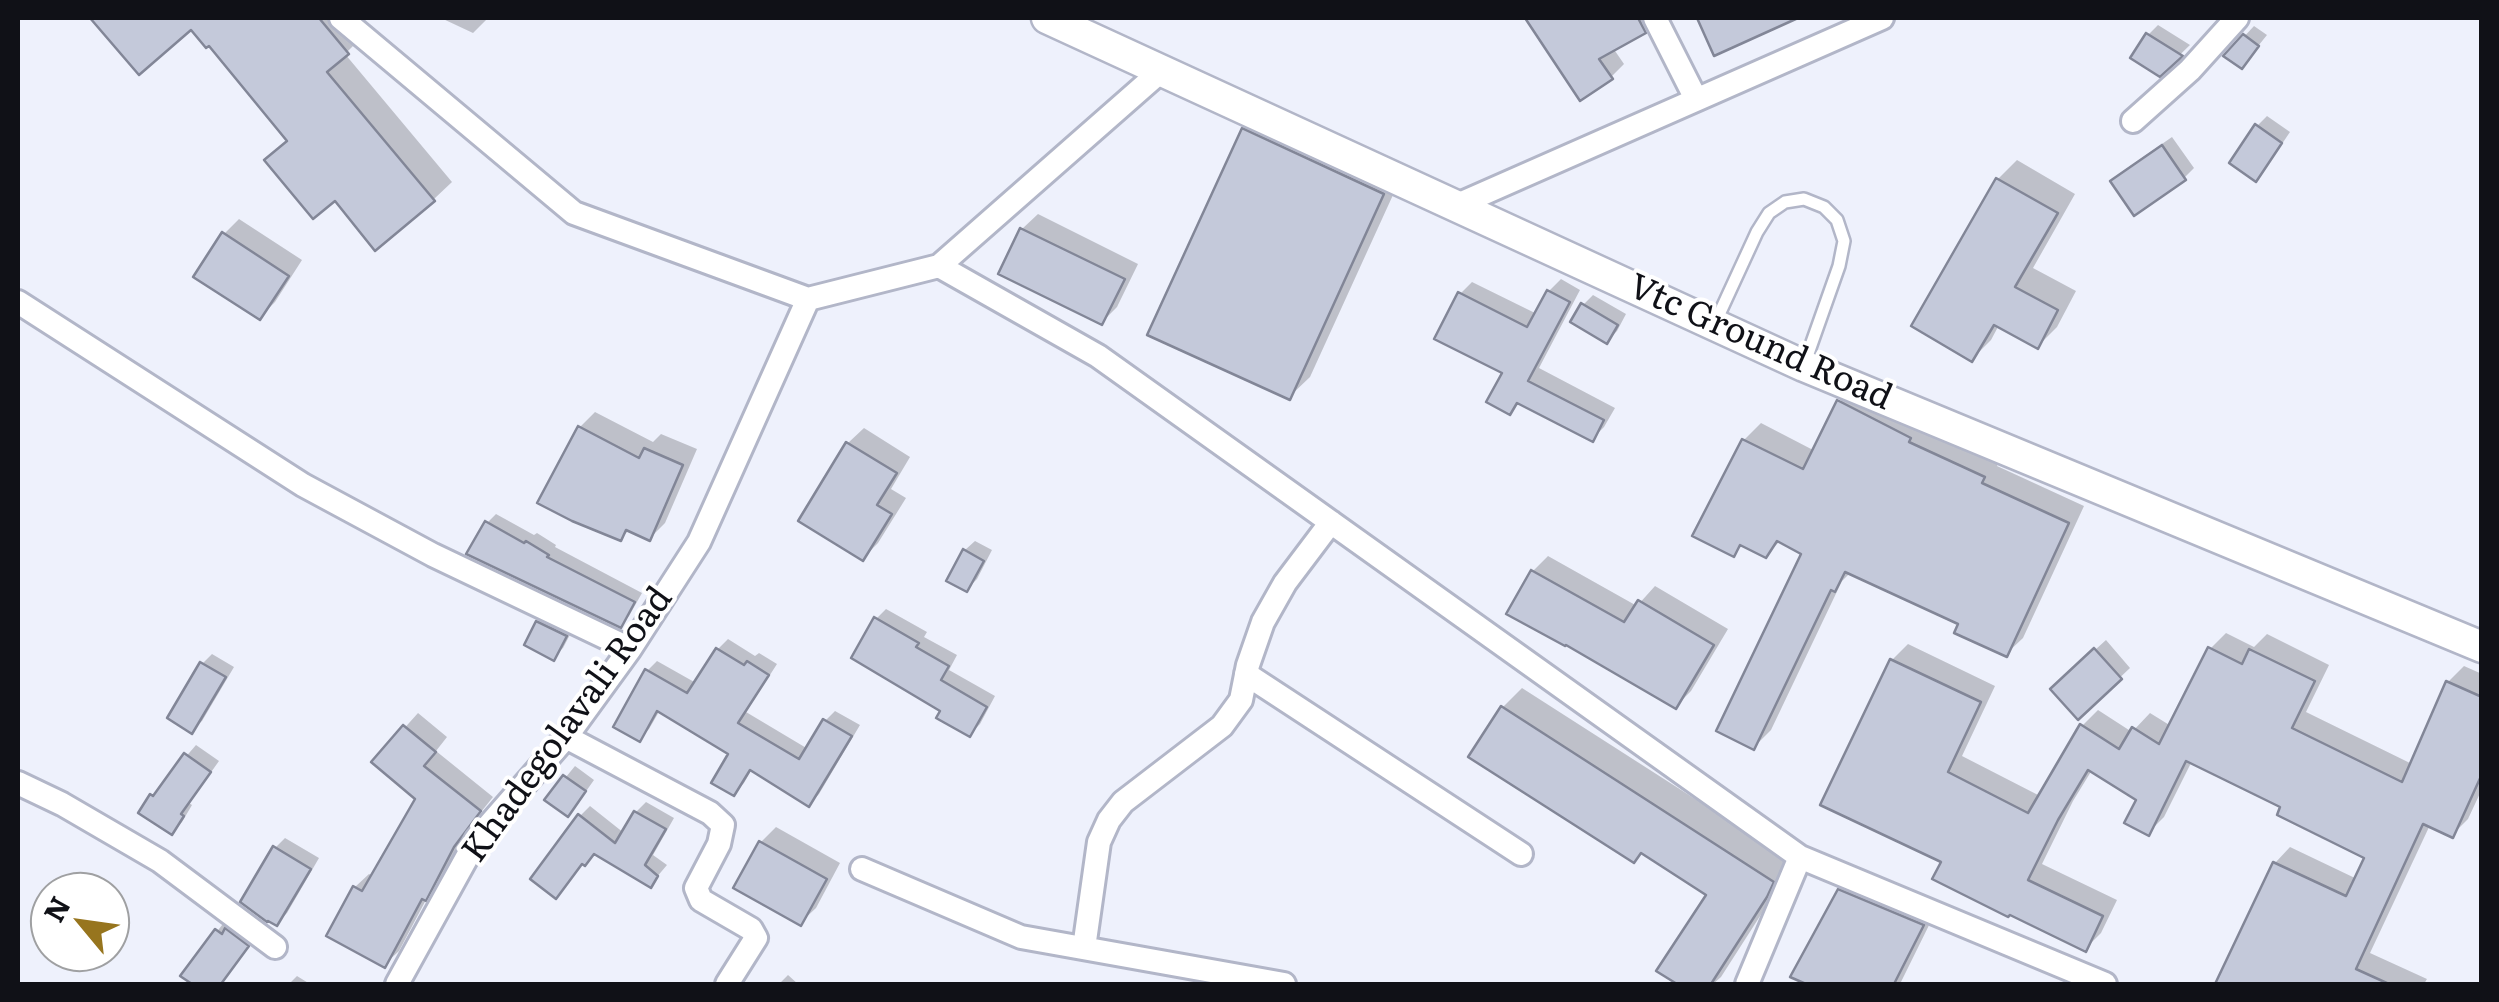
<!DOCTYPE html>
<html>
<head>
<meta charset="utf-8">
<style>
	body { margin:0 }
	#map { position:relative; width:2499px; height:1002px; overflow:hidden; background:#eef1fc; font-family:Literata,serif }
	canvas { display:block }
	.frame { position:absolute; inset:0; border:20px solid #101117; pointer-events:none }
	.north { position:absolute; left:30px; top:872px; width:100px; height:100px; box-sizing:border-box; background:#fff; border:2px solid #9fa0a2; border-radius:50%; rotate:299deg; font-size:28px; font-weight:700; line-height:40px; text-align:center; color:#101117 }
	.north::after { content:''; display:block; margin:auto; width:35px; height:45px; background:#97751e; clip-path:polygon(50% 0,100% 100%,50% 72%,0 100%) }
</style>
</head>
<body>
<div id="map">
<canvas width="2499" height="1002"></canvas>
<div class="frame"></div>
<div class="north">N</div>
</div>
<script>
const c = document.querySelector('canvas').getContext('2d');
c.lineJoin = 'round';
function paint(path, color) { c.fillStyle = color; c.fill(path, 'evenodd'); }
const poly = rows => new Path2D(rows.map(r => 'M' + r).join(''));
function strokePath(path, color, width, dash) { c.strokeStyle = color; c.lineWidth = width; c.lineCap = dash ? 'butt' : 'round'; c.setLineDash(dash || []); c.stroke(path); }
function drawText(font, color, halo, rows, align = 'center') {
  c.font = font + ' Literata,serif'; c.lineWidth = 8; c.setLineDash([]); c.textBaseline = 'middle'; c.strokeStyle = halo; c.fillStyle = color; for (const [text, x, y, turn = 0] of rows) {
    c.save(); c.translate(x, y); c.rotate((+turn || 0) * Math.PI / 180); c.textAlign = isNaN(turn) ? turn : align; if (halo) c.strokeText(text, 0, 0); c.fillText(text, 0, 0); c.restore();
  }
}
paint(poly([
	[93,18,351,18,365,34,345,54,452,182,434,199,375,247,209,42,191,26,140,71],
	[441,18,488,18,473,33],
	[1528,18,1657,18,1644,31,1613,48,1624,64,1611,77,1581,97],
	[2158,25,2190,45,2160,74,2148,35],
	[2254,26,2267,35,2242,66,2227,55],
	[1264,110,1403,173,1310,377,1289,397,1244,130],
	[2267,116,2290,132,2265,169,2256,179,2257,126],
	[2172,137,2194,168,2184,178,2113,181,2123,171],
	[2017,160,2075,194,2033,268,2076,291,2057,327,2038,346,1999,325,1991,340,1972,359,1998,179],
	[1038,214,1138,264,1117,307,1102,322,1001,272,1022,229],
	[239,219,302,260,275,302,260,317,224,234],
	[1561,279,1580,290,1539,368,1615,408,1604,427,1592,439,1520,401,1510,412,1505,372,1460,294,1472,282,1537,314,1549,291],
	[1593,295,1626,314,1617,331,1607,341,1583,305],
	[1856,385,2000,460,1997,466,2084,506,2023,638,2006,654,1961,623,1851,572,1842,581,1771,730,1754,747,1805,553,1781,540,1766,555,1744,544,1733,554,1744,440,1761,423,1815,451,1839,402],
	[595,412,653,442,661,434,697,449,665,523,650,538,630,529,621,538,580,427],
	[864,428,910,457,891,489,906,498,878,543,863,558,801,520,848,443],
	[496,514,534,535,537,533,556,545,555,547,642,593,629,616,620,625,487,523],
	[975,541,992,550,977,579,967,589,965,550],
	[1548,556,1637,606,1655,586,1728,629,1691,691,1676,706,1510,613,1533,571],
	[886,609,927,632,924,637,957,655,949,670,995,696,980,724,970,734,944,710,876,619],
	[548,612,575,625,563,648,553,657,538,622],
	[2226,633,2254,647,2267,634,2329,665,2306,712,2412,764,2448,682,2464,666,2482,674,2482,789,2468,819,2452,835,2430,825,2370,953,2427,979,2424,984,2217,984,2275,863,2290,847,2357,879,2367,856,2284,806,2192,761,2164,817,2148,833,2139,799,2092,770,2073,801,2042,864,2117,900,2101,933,2085,949,1944,861,1892,660,1908,644,1995,686,1962,756,2040,796,2082,726,2098,710,2132,732,2150,713,2171,726,2210,649],
	[728,639,755,656,759,653,777,664,746,712,808,749,825,721,835,711,860,725,819,794,809,804,752,769,744,783,734,793,732,753,660,710,649,729,639,739,647,671,657,661,696,683,718,649],
	[2106,640,2130,668,2078,717,2063,679],
	[212,654,234,667,202,721,192,730,202,664],
	[1522,688,1792,861,1787,874,1721,977,1713,984,1682,984,1660,970,1709,894,1643,851,1634,860,1502,708],
	[418,713,447,737,436,751,493,797,473,822,439,884,428,896,399,951,385,964,355,887,369,874,373,876,418,799,374,762],
	[196,745,219,761,189,803,192,805,182,822,172,832,152,796],
	[575,766,594,780,577,804,548,799],
	[646,802,674,818,653,855,667,865,650,885,595,852,580,816,590,806,624,833,636,812],
	[776,827,840,863,816,908,800,923,761,842],
	[285,838,319,858,287,913,277,923,275,848],
	[1856,875,1937,909,1900,984,1811,984,1794,976,1840,891],
	[226,920,257,935,221,984,196,984,183,975],
	[788,975,798,984,779,984],
	[297,976,310,984,289,984]
]), '#0003');
const building = poly([
	[90,18,319,18,349,54,327,72,435,201,375,251,335,201,313,219,264,160,287,141,209,46,206,48,191,30,139,75,90,18],
	[1525,18,1638,18,1646,33,1599,59,1613,79,1580,101,1525,18],
	[1697,18,1798,18,1714,56,1697,18],
	[2146,33,2183,56,2160,77,2130,58,2146,33],
	[2243,34,2259,46,2242,69,2223,56,2243,34],
	[2255,124,2282,143,2256,182,2229,163,2255,124],
	[1242,128,1384,194,1290,400,1147,335,1242,128],
	[2162,145,2186,180,2134,216,2110,181,2162,145],
	[1996,178,2058,213,2015,287,2058,310,2038,349,1994,325,1972,362,1911,326,1996,178],
	[1020,228,1125,279,1102,325,998,274,1020,228],
	[222,232,289,276,260,320,193,277,222,232],
	[1547,290,1570,302,1528,381,1604,420,1593,442,1517,403,1510,415,1486,402,1502,373,1434,339,1458,292,1527,327,1547,290],
	[1581,303,1618,325,1607,344,1570,322,1581,303],
	[1837,400,1911,438,1909,442,1985,477,1982,483,2069,523,2007,657,1954,633,1958,624,1845,572,1835,592,1831,590,1754,750,1716,731,1801,554,1777,541,1766,558,1740,545,1734,557,1692,536,1742,439,1803,469,1837,400],
	[578,426,639,458,644,448,683,465,650,541,626,530,621,541,572,521,537,503,578,426],
	[846,442,897,473,877,505,892,514,863,561,798,521,846,442],
	[485,521,524,543,526,541,549,555,547,557,635,602,621,628,466,554,485,521],
	[963,549,984,561,967,592,946,581,963,549],
	[1531,570,1624,622,1638,600,1714,645,1676,709,1566,645,1565,646,1506,614,1531,570],
	[874,617,919,643,916,647,949,666,941,680,987,707,970,737,936,718,940,711,851,658,874,617],
	[536,621,567,636,554,661,524,645,536,621],
	[2208,647,2242,664,2249,649,2315,681,2292,728,2402,782,2446,681,2482,697,2482,774,2453,838,2423,824,2356,969,2389,984,2215,984,2273,862,2346,896,2364,858,2277,815,2280,807,2186,761,2149,836,2124,823,2136,800,2088,770,2058,820,2028,880,2103,916,2086,952,2010,915,2008,917,1932,879,1941,862,1820,805,1890,659,1981,702,1948,772,2028,813,2080,724,2119,749,2132,727,2159,744,2208,647],
	[716,648,744,665,747,661,769,675,738,723,799,759,823,719,852,736,809,807,750,770,734,796,711,783,728,754,657,711,640,742,613,727,645,669,687,693,716,648],
	[2094,648,2122,679,2078,720,2050,689,2094,648],
	[200,662,226,677,192,734,167,718,200,662],
	[1501,706,1774,882,1767,897,1711,984,1677,984,1656,971,1706,895,1641,853,1634,863,1468,757,1501,706],
	[403,725,436,752,424,766,481,811,454,847,426,901,422,899,385,968,326,936,353,886,362,891,415,799,371,762,403,725],
	[184,753,211,772,181,814,184,816,172,835,138,813,150,794,153,796,184,753],
	[563,775,586,791,568,817,544,800,563,775],
	[634,811,666,829,645,865,658,876,651,888,594,854,585,866,582,864,556,899,530,879,578,814,615,843,634,811],
	[759,841,827,879,801,926,733,888,759,841],
	[273,846,311,869,277,926,268,921,267,922,240,902,273,846],
	[1838,889,1924,925,1894,984,1806,984,1790,977,1838,889],
	[225,928,249,946,221,984,192,984,180,976,215,929,222,934,225,928]
]);
paint(building, '#c4c9da');
strokePath(building, '#828697', 2.5);
const lane = poly([
	[1716,321,1757,232,1769,213,1785,202,1804,199,1824,207,1837,220,1844,241,1839,266,1804,365]
]);
const street = poly([
	[341,18,574,213,808,299,939,266,1098,356,1800,857,2105,984],
	[1655,18,1696,99],
	[2133,121,2190,70,2237,18],
	[1455,206,1882,18],
	[939,266,1161,71],
	[18,302,303,485,433,555,630,649],
	[1246,674,1521,854],
	[566,737,710,813,723,825,719,844,696,888,701,900,751,929,756,938,727,984],
	[18,783,62,804,160,861,275,947],
	[862,869,1021,937,1284,984],
	[1084,948,1099,842,1109,820,1123,802,1222,726,1241,700,1248,665,1263,622,1285,583,1331,522],
	[397,984,477,839,566,737,630,649,699,542,808,299],
	[1747,984,1800,857]
]);
const secondary = poly([
	[1047,18,1804,366,2482,647]
]);
strokePath(lane, '#b2b6c8', 16);
strokePath(street, '#b2b6c8', 28);
strokePath(secondary, '#b2b6c8', 35);
strokePath(lane, '#fff', 11);
strokePath(street, '#fff', 22);
strokePath(secondary, '#fff', 30);
drawText('35px', '#101117', '#fff', [
	["Vtc Ground Road",1760,343,24],
	["Khadegolavali Road",568,725,-54]
]);
</script>
</body>
</html>
